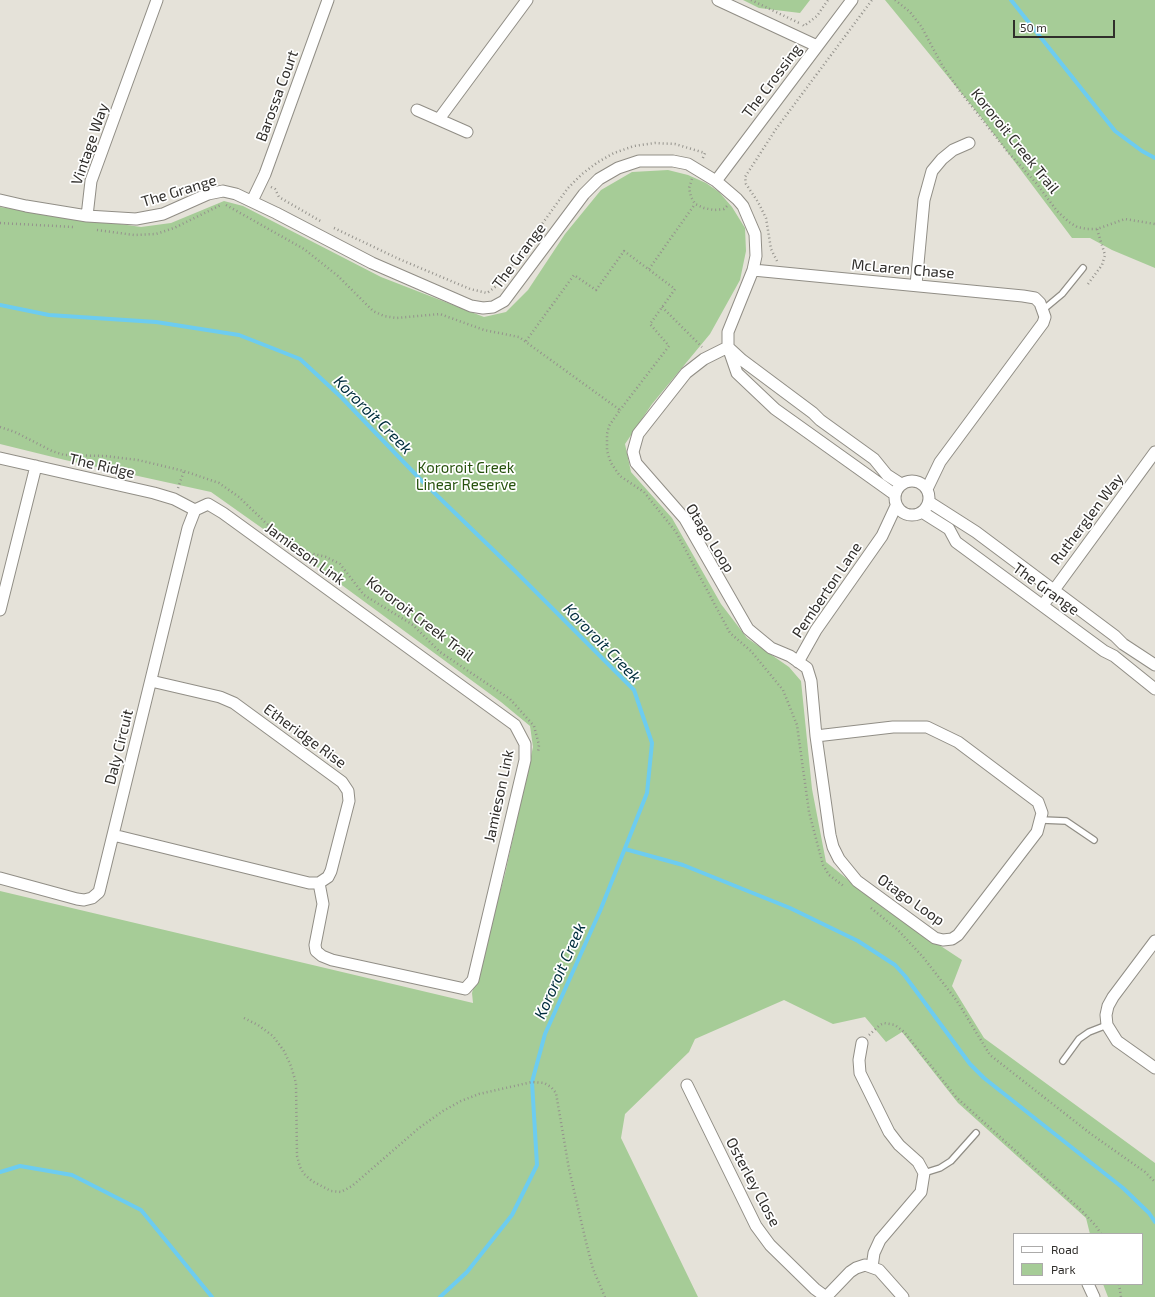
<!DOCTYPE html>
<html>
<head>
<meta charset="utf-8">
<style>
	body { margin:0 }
	#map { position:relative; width:1155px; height:1297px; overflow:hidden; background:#e5e2d9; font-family:"Exo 2",sans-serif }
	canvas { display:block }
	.legend { position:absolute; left:1013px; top:1233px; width:130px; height:52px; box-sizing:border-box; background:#fff; border:1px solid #acabaa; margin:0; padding:5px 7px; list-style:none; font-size:12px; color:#302e2b }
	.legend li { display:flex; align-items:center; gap:8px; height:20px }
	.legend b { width:20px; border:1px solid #acabaa }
	.scale { position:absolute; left:1013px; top:20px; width:102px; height:18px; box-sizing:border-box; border:2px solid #302e2b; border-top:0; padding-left:5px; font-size:12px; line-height:14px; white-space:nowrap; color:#302e2b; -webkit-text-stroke:3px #fff; paint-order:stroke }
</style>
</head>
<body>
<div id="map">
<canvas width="1155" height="1297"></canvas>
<ul class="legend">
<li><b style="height:5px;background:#fff"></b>Road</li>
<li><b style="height:11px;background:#a6cc97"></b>Park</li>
</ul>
<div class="scale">50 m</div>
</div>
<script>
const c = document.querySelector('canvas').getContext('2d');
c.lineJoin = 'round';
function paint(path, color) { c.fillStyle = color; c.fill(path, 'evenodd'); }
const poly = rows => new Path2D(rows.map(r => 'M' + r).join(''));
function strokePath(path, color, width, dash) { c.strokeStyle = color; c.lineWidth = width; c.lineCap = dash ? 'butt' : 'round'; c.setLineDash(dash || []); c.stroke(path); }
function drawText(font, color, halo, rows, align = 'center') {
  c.font = font + ' "Exo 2",sans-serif'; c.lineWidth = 3.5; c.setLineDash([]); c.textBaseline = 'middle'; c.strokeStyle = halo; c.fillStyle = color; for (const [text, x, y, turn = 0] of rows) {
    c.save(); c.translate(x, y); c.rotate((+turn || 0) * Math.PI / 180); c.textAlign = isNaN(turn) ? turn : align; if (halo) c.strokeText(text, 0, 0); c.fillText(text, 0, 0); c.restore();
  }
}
paint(poly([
	[743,0,810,0,800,13,759,8],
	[885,0,1155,0,1155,268,1112,250,1090,238,1072,238,981,117],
	[668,170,688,175,706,183,719,192,732,207,745,228,746,251,740,280,710,334,652,404,625,444,631,472,672,518,721,604,747,638,789,667,801,681,812,789,826,862,886,910,962,960,952,986,984,1038,1155,1163,1155,1297,1108,1297,1103,1284,1142,1284,1142,1234,1090,1234,1086,1218,958,1103,902,1032,886,1042,865,1017,833,1024,784,1000,695,1039,689,1052,625,1114,621,1138,698,1297,0,1297,0,891,473,1003,472,993,505,874,533,747,530,726,501,702,324,572,211,492,65,460,0,444,0,207,141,227,171,223,224,201,243,206,381,277,484,317,506,312,528,290,565,234,601,190,632,172]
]), '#a6cc97');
strokePath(poly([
	[1011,0,1115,131,1142,151,1155,158],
	[0,305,49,315,156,322,239,335,300,359,341,397,420,479,516,572,634,690,652,743,647,793,600,911,545,1034,532,1082,537,1165,512,1215,467,1272,440,1297],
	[625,849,683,865,790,908,858,941,895,965,905,976,970,1064,984,1078,1123,1188,1149,1213,1155,1222],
	[0,1172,20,1166,72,1175,141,1210,212,1297]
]), '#6dccf0', 4);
const lane = poly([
	[1044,309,1062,294,1083,268],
	[1042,820,1066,821,1094,840],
	[1063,1061,1079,1039,1089,1032,1107,1025],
	[924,1173,940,1168,951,1161,976,1133]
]);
const street = poly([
	[718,0,817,46],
	[417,110,467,132],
	[439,119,527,0],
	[716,181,852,0],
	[0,200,26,206,87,216,136,219,163,214,208,194,223,191,236,194,276,213,372,263,471,306,483,308,493,307,504,301,584,194,599,179,618,168,639,161,673,161,688,164,716,181,737,199,743,206,755,234,756,256,753,270,728,332,728,347,737,373,775,409,894,494],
	[252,201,265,174,328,0],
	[87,216,91,181,157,0],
	[753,270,1023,296,1035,298,1040,303,1045,317,1043,323,940,462,927,489],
	[916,285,924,200,932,171,942,159,953,150,969,143],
	[728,347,704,359,686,373,638,434,633,452,636,463,685,519,748,629,771,648,790,656,807,668,811,681,816,736,830,835,833,847,839,859,857,881,935,938,943,940,952,939,958,935,1037,832,1042,813,1038,802,958,742,927,727,893,727,816,736],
	[729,348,742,360,813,413,820,420,874,459,887,475,901,484],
	[0,458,154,493,174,499,195,510],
	'895 498a17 17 0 1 1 34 0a17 17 0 1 1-34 0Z',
	[929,502,976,532,1115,636,1123,644,1155,665],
	[922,512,949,529,956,542,1104,651,1114,656,1155,689],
	[1043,605,1155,452],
	[0,610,36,466],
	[798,662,816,630,882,536,896,506],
	[113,835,309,883,319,883,328,877,331,871,349,801,348,791,342,782,234,703,220,697,151,681],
	[0,878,77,899,84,900,92,898,99,892,188,528,195,510,208,504,223,513,515,725,525,744,525,760,473,980,465,989,332,960,322,956,316,951,315,945,323,904,319,883],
	[1155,941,1113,997,1108,1006,1106,1015,1107,1025,1117,1041,1155,1068],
	[862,1043,859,1060,860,1073,889,1132,899,1145,918,1162,924,1173,921,1192,880,1240,874,1253,872,1267],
	[687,1085,756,1226,770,1245,815,1289,826,1297],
	[1088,1284,1094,1297],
	[826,1297,850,1272,856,1268,865,1265,879,1270,903,1297]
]);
strokePath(lane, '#918e86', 8);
strokePath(street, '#918e86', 13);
strokePath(poly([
	[751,0,799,23],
	[895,0,910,12,921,26,942,65,959,90,1007,151,1037,184,1057,211,1069,222,1077,227,1087,229,1097,229,1125,219,1155,224],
	[803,25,804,26,817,16,828,0],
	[692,179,689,188,691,197,695,204,704,208,714,210,724,209,728,205],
	[271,187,275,189,279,197,322,222],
	[226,205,304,249,338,276,373,311,384,316,396,318,440,314,484,330,519,337,620,410,609,426,607,434,607,451,611,463,620,476,644,492,676,532,730,633,751,651,783,690,797,725,809,812,823,865,829,875,845,887],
	[0,223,74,227],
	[334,228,399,259,470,289,487,293,498,285,568,188,582,174,598,162,614,153,634,146,655,143,675,144,705,153,702,160],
	[97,230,134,235,156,234,174,228,221,205],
	[777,261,771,249,766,218,758,202,746,184,745,177,776,129,872,0],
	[649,269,695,204],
	[1088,284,1102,265,1105,255,1097,229],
	[662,307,702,347],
	[526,341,574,275,596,290,624,251,675,289,650,324,669,346,620,410],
	[0,427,15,432,52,451,64,455,105,456,138,460,184,471,219,483,239,497,267,524,290,543,302,551,326,557,340,564,364,595,413,625,440,652,510,699,534,726,539,745,538,752],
	[178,488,184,471],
	[871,908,898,930,923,957,957,1001,990,1055,1091,1134,1145,1172,1155,1182],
	[244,1018,258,1025,273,1036,284,1051,291,1066,296,1083,297,1156,300,1167,304,1174,312,1181,331,1191,341,1192,352,1186,419,1128,443,1111,461,1101,479,1094,532,1082,544,1083,551,1087,556,1093,569,1169,586,1242,593,1269,605,1297],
	[869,1035,880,1025,884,1023,895,1025,904,1032,956,1097,1081,1210,1096,1226,1101,1234],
	[1119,1284,1121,1297]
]), '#94928c', 2.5, [1, 3]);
strokePath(lane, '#fff', 5.5);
strokePath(street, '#fff', 11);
drawText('15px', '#302e2b', '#fff', [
	["The Crossing",772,81,-53],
	["Barossa Court",277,96,-70],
	["Kororoit Creek Trail",1015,141,51],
	["Vintage Way",90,144,-71],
	["The Grange",179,191,-17],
	["The Grange",519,256,-53],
	["McLaren Chase",903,269,5],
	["The Ridge",102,466,13],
	["Rutherglen Way",1087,519,-53],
	["Otago Loop",710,538,58],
	["Jamieson Link",305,554,36],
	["The Grange",1046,589,36],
	["Pemberton Lane",827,590,-56],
	["Kororoit Creek Trail",420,619,37],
	["Etheridge Rise",305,736,36],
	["Daly Circuit",119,747,-76],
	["Jamieson Link",499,796,-78],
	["Otago Loop",911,900,35],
	["Osterley Close",753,1182,62]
]);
drawText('15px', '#26510d', '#fff', [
	["Kororoit Creek",466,468],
	["Linear Reserve",466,485]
]);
drawText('italic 16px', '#002e3d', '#fff', [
	["Kororoit Creek",373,415,45],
	["Kororoit Creek",602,643,46],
	["Kororoit Creek",560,971,-66]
]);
</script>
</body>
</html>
